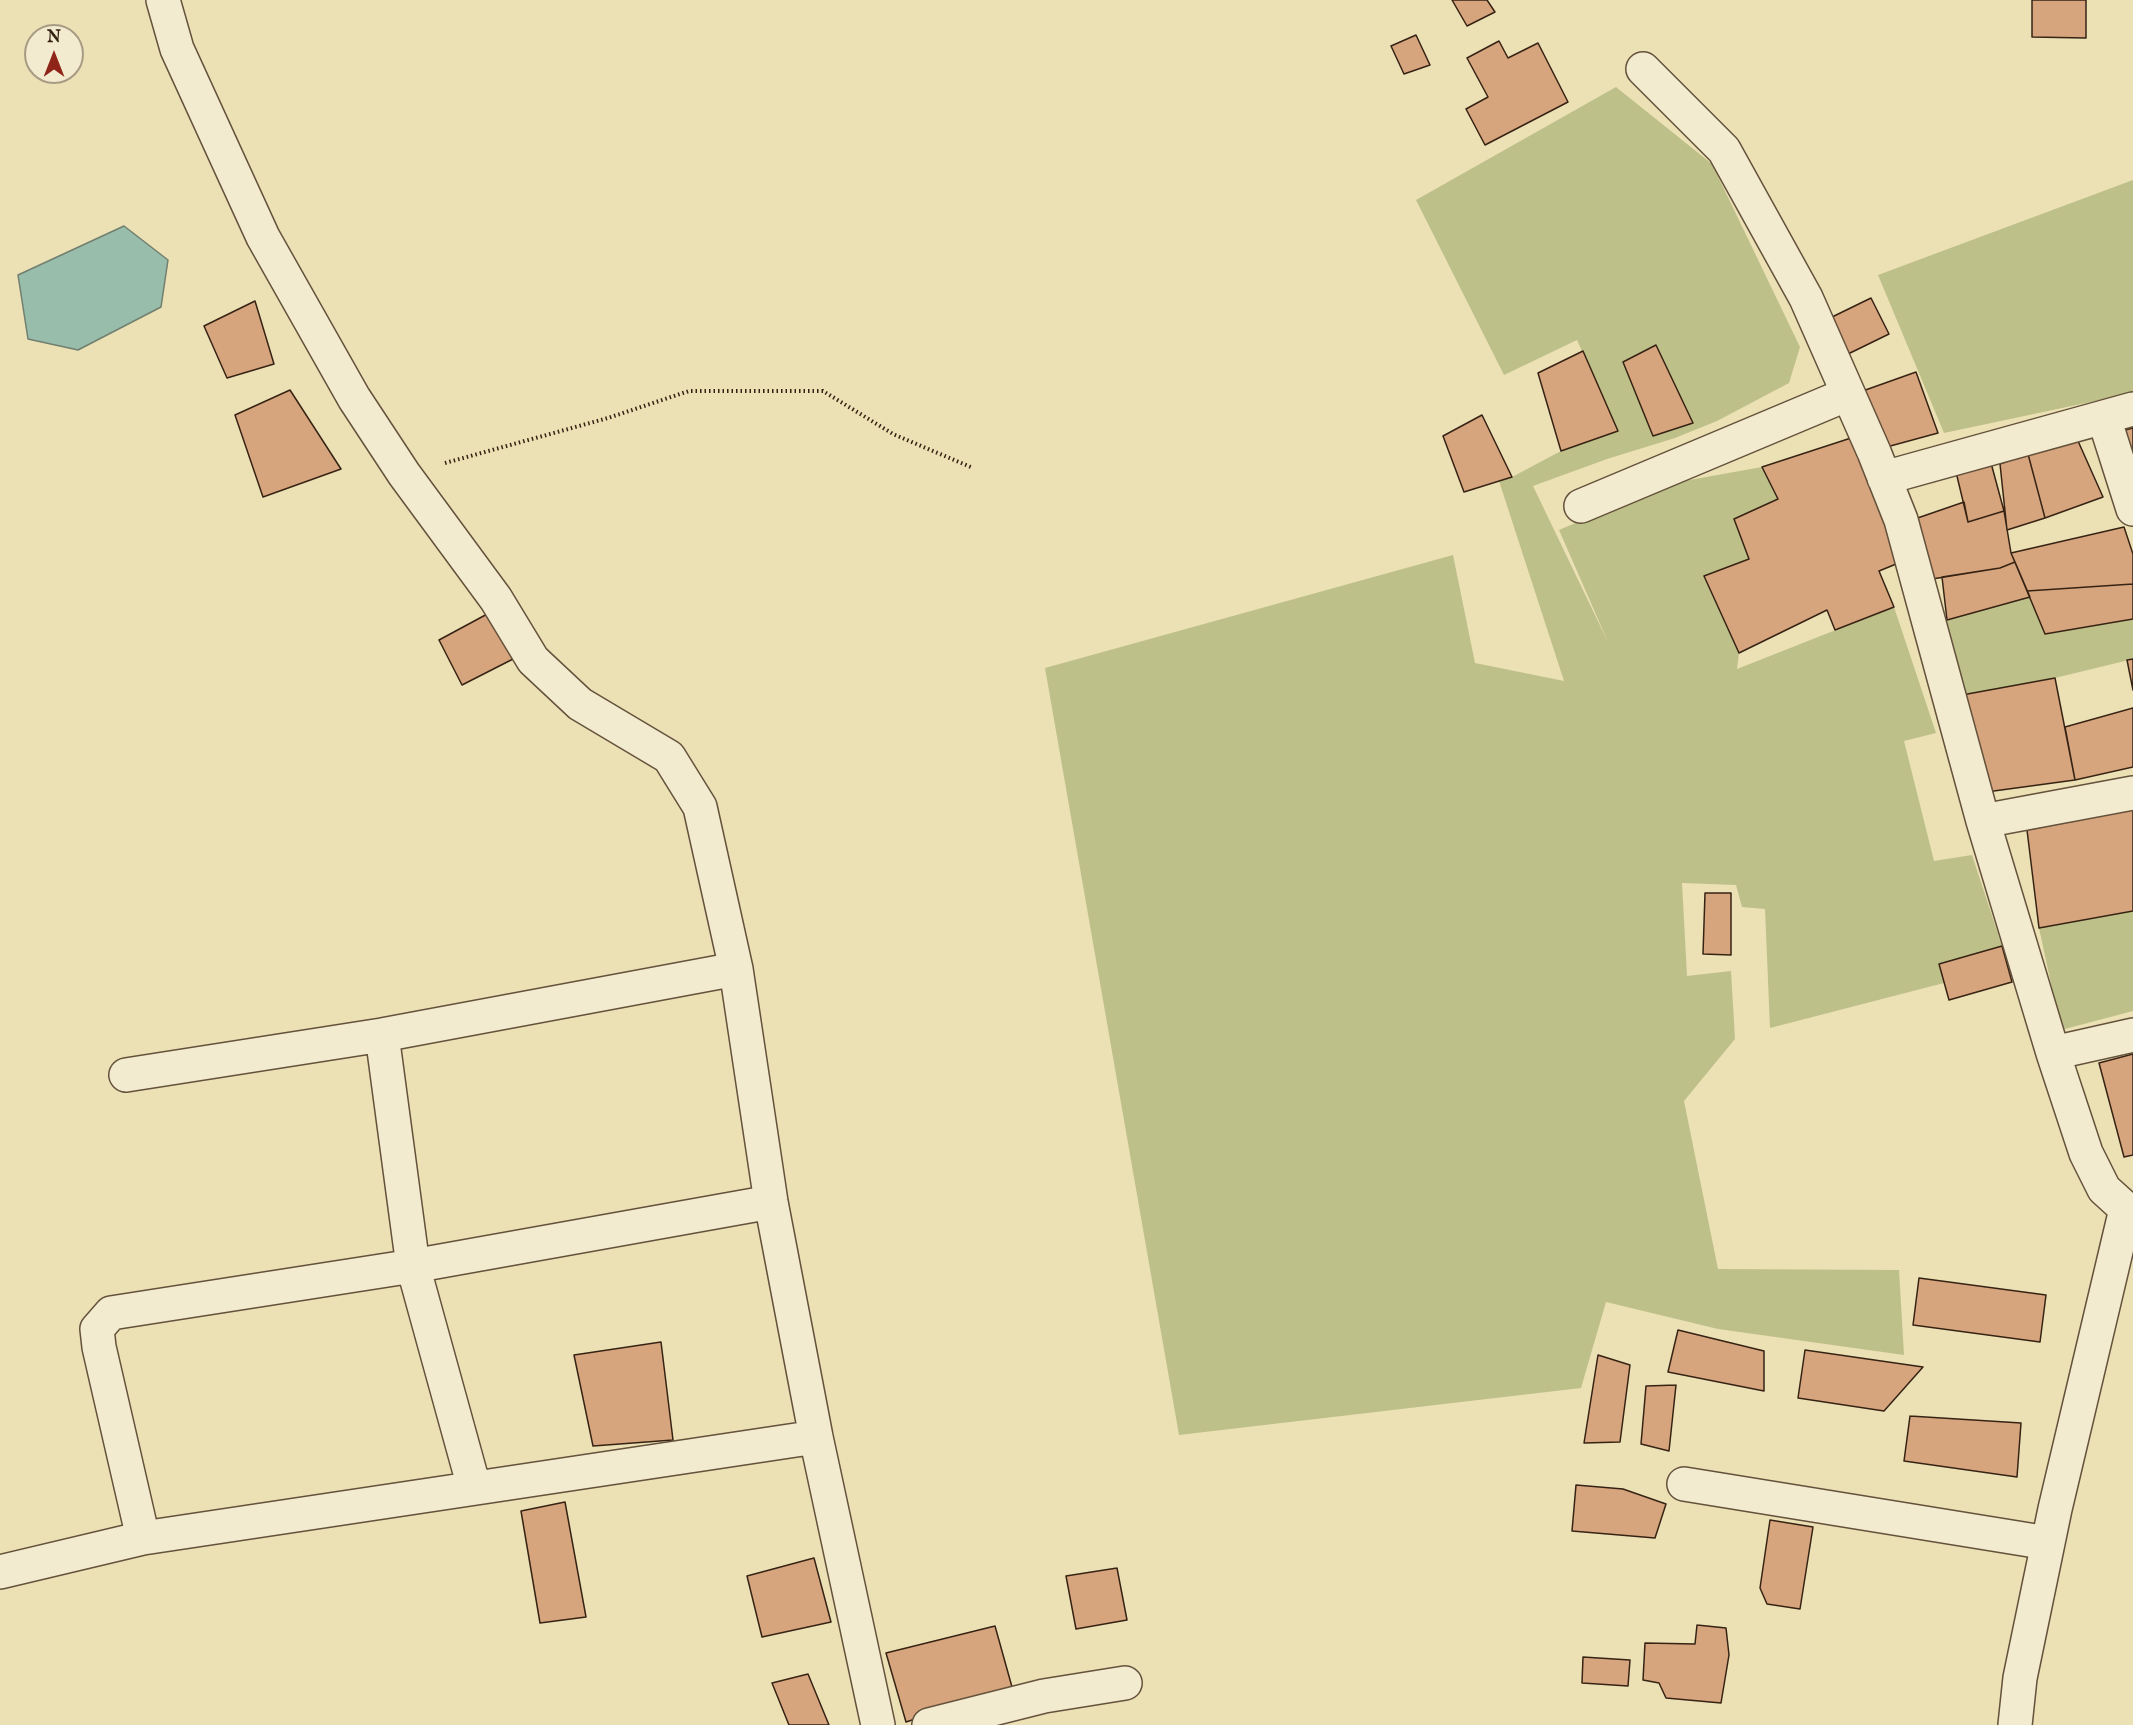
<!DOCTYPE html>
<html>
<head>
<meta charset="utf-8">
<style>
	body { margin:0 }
	#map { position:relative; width:2133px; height:1725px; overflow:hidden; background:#ece0b5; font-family:"IM FELL English",serif }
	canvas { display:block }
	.north { position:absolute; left:24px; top:24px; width:60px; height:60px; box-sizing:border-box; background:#f3ebcf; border:2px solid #a79b84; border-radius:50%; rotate:0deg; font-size:16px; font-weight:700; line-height:24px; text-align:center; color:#362314 }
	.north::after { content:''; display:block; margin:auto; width:21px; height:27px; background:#8f2418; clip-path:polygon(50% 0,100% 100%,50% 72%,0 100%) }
</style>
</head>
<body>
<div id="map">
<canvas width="2133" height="1725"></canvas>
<div class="north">N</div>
</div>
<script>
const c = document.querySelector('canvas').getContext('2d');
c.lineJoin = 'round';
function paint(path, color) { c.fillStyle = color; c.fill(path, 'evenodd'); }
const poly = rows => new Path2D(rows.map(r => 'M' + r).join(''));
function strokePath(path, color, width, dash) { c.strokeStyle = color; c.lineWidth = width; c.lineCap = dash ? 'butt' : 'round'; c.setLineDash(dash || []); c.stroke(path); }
paint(poly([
	[1616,87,1712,164,1800,347,1789,383,1717,421,1675,438,1607,459,1533,486,1608,642,1559,530,1667,484,1762,467,1778,499,1734,519,1749,559,1704,577,1739,653,1737,669,1894,607,1936,733,1904,741,1934,861,1972,855,2002,946,1939,964,1944,983,1770,1028,1765,909,1742,907,1736,885,1682,883,1687,976,1731,971,1735,1039,1684,1101,1718,1269,1899,1270,1904,1355,1718,1329,1606,1302,1581,1388,1179,1435,1045,668,1453,555,1475,663,1564,681,1499,481,1512,477,1561,451,1618,431,1577,340,1504,375,1416,200],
	[1656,345,1693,423,1653,436,1623,362],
	[2133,180,2133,393,1944,433,1878,275],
	[2030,597,2045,634,2133,619,2133,659,2055,678,1962,695,1947,620],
	[2133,911,2133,1011,2061,1030,2039,928]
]), '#bec089');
const water = poly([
	[124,226,168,260,161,307,78,350,28,339,18,275,124,226]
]);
paint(water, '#99bdab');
strokePath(water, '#717f6f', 1.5);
const building = poly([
	[1452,0,1487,0,1495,12,1467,26,1452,0],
	[2032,0,2086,0,2086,38,2032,37,2032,0],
	[1416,35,1430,65,1404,74,1391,46,1416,35],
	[1499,41,1508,58,1538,43,1568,102,1485,145,1466,109,1488,97,1467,58,1499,41],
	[1871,298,1889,334,1846,355,1830,318,1871,298],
	[255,301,274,364,227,378,204,326,255,301],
	[1656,345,1693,423,1653,436,1623,362,1656,345],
	[1583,351,1618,431,1561,451,1538,373,1583,351],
	[1916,372,1938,433,1883,448,1857,393,1916,372],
	[290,390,341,469,263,497,235,415,290,390],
	[1482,415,1512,477,1464,492,1443,436,1482,415],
	[2133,428,2133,481,2118,432,2133,428],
	[1851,438,1906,560,1879,571,1894,607,1835,630,1827,610,1739,653,1704,576,1749,559,1734,519,1778,499,1762,467,1851,438],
	[2078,441,2103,497,2045,518,2028,454,2078,441],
	[2028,454,2045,518,2007,530,2000,464,2028,454],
	[1991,463,2004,511,1968,522,1956,472,1991,463],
	[1964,502,1968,522,2004,511,2011,553,2015,562,2000,568,1926,580,1906,522,1964,502],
	[2124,527,2133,554,2133,584,2027,591,2011,553,2124,527],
	[2015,562,2030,597,1947,620,1942,577,2000,568,2015,562],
	[2133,584,2133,619,2045,634,2027,591,2133,584],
	[491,612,515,658,462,685,439,640,491,612],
	[2133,659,2133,690,2127,660,2133,659],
	[2055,678,2075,780,1979,793,1962,695,2055,678],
	[2133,708,2133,767,2075,780,2065,727,2133,708],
	[2133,809,2133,911,2039,928,2027,830,2133,809],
	[1705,893,1731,893,1731,955,1703,954,1705,893],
	[2002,946,2012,982,1949,1000,1939,964,2002,946],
	[2133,1054,2133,1155,2124,1157,2099,1063,2133,1054],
	[1919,1278,2046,1295,2040,1342,1913,1325,1919,1278],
	[1678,1330,1764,1351,1764,1391,1668,1372,1678,1330],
	[661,1342,673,1440,593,1446,574,1355,661,1342],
	[1805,1350,1923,1367,1884,1411,1798,1398,1805,1350],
	[1598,1355,1630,1365,1620,1442,1584,1443,1598,1355],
	[1676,1385,1669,1451,1641,1444,1646,1386,1676,1385],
	[1910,1416,2021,1423,2017,1477,1904,1461,1910,1416],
	[1576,1485,1623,1489,1666,1504,1655,1538,1572,1531,1576,1485],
	[565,1502,586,1617,540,1623,521,1511,565,1502],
	[1770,1520,1813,1527,1800,1609,1767,1604,1760,1588,1770,1520],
	[814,1558,831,1622,762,1637,747,1576,814,1558],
	[1117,1568,1127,1620,1076,1629,1066,1576,1117,1568],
	[1697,1625,1726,1628,1729,1655,1721,1703,1666,1698,1659,1683,1643,1680,1645,1643,1695,1644,1697,1625],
	[995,1626,1012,1687,906,1722,886,1653,995,1626],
	[1583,1657,1630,1660,1628,1686,1582,1683,1583,1657],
	[808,1674,829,1725,789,1725,772,1683,808,1674]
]);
paint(building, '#d7a57d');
strokePath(building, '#362314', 1.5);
const minor = poly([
	[163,0,177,49,263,237,354,398,404,474,496,599,533,660,580,704,669,757,700,807,736,969,771,1202,816,1437,878,1725],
	[1643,69,1724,150,1806,298,1874,452,1901,520,1983,821,2053,1053,2086,1153,2104,1189,2126,1209,2133,1212],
	[2104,418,2133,509],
	[1884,478,2133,409],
	[1581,506,1848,394],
	[1983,821,2133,793],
	[382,1035,413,1266,474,1487],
	[2053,1053,2133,1035],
	[126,1075,382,1035,736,969],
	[1684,1484,2048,1543],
	[143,1538,99,1347,97,1329,111,1313,413,1266,771,1202],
	[0,1572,143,1538,816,1437],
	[929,1725,1044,1696,1125,1683],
	[2015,1725,2020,1678,2055,1509,2126,1209]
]);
strokePath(minor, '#64523c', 36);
strokePath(poly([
	[445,463,608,418,689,391,823,391,893,434,973,468]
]), '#362314', 4, [1.5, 3]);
strokePath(minor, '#f3ebcf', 33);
</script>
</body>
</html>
